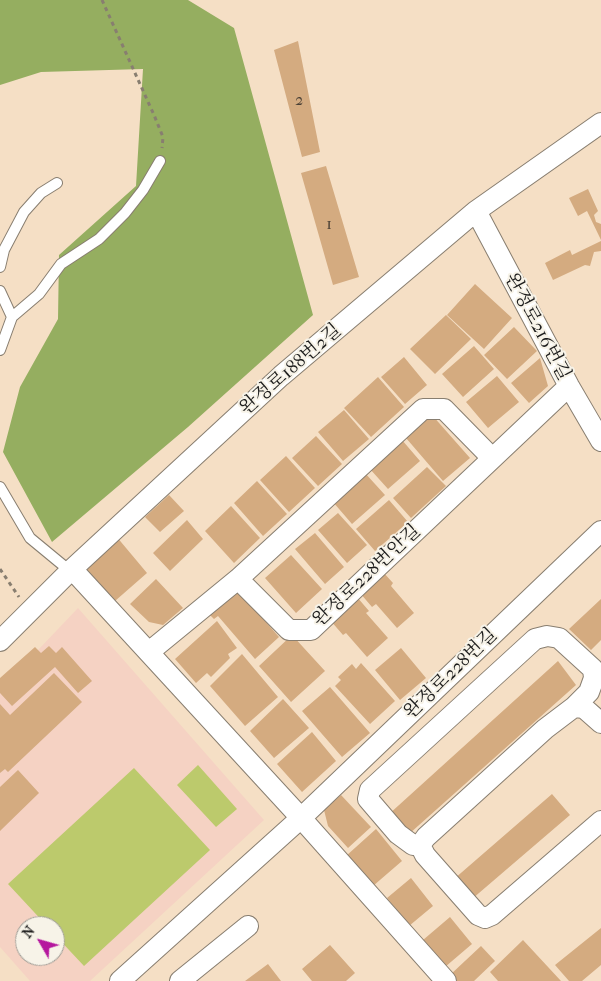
<!DOCTYPE html>
<html>
<head>
<meta charset="utf-8">
<style>
	body { margin:0 }
	#map { position:relative; width:601px; height:981px; overflow:hidden; background:#f5dfc5; font-family:"IM FELL French Canon",serif }
	canvas { display:block }
	.north { position:absolute; left:15px; top:916px; width:50px; height:50px; box-sizing:border-box; background:#f7f3e8; border:1px solid #9f9d96; border-radius:50%; rotate:308deg; font-size:14px; font-weight:700; line-height:20px; text-align:center; color:#1c1c1c }
	.north::after { content:''; display:block; margin:auto; width:18px; height:22px; background:#b5179e; clip-path:polygon(50% 0,100% 100%,50% 72%,0 100%) }
</style>
</head>
<body>
<div id="map">
<canvas width="601" height="981"></canvas>
<div class="north">N</div>
</div>
<script>
const c = document.querySelector('canvas').getContext('2d');
c.lineJoin = 'round';
function paint(path, color) { c.fillStyle = color; c.fill(path, 'evenodd'); }
const poly = rows => new Path2D(rows.map(r => 'M' + r).join(''));
function strokePath(path, color, width, dash) { c.strokeStyle = color; c.lineWidth = width; c.lineCap = dash ? 'butt' : 'round'; c.setLineDash(dash || []); c.stroke(path); }
function drawText(font, color, halo, rows, align = 'center') {
  c.font = font + ' "IM FELL French Canon","Noto Serif KR",serif'; c.lineWidth = 4; c.setLineDash([]); c.textBaseline = 'middle'; c.strokeStyle = halo; c.fillStyle = color; for (const [text, x, y, turn = 0] of rows) {
    c.save(); c.translate(x, y); c.rotate((+turn || 0) * Math.PI / 180); c.textAlign = isNaN(turn) ? turn : align; if (halo) c.strokeText(text, 0, 0); c.fillText(text, 0, 0); c.restore();
  }
}
paint(poly([
	[78,608,264,820,90,981,30,981,0,947,0,690],
	[25,926,55,926,55,956,25,956]
]), '#f5d2c3');
paint(poly([
	[198,765,237,809,216,827,177,785],
	[134,768,210,850,84,966,55,935,55,926,47,926,8,884]
]), '#bcca6c');
paint(poly([
	[0,0,188,0,234,28,313,315,188,427,52,542,3,452,20,387,58,319,59,255,136,186,143,69,41,72,0,85]
]), '#95ae60');
paint(poly([
	[298,41,320,152,302,157,274,50],
	[326,166,359,277,333,285,301,173],
	[588,189,598,211,594,215,596,222,601,224,601,240,587,211,578,216,569,198],
	[601,241,601,251,594,252,590,266,585,265,553,280,545,263,570,250,572,255],
	[475,284,512,318,484,349,447,315],
	[446,315,471,339,435,374,410,349],
	[514,327,537,351,507,379,484,355],
	[474,346,494,369,463,397,442,374],
	[404,357,427,385,405,404,381,377],
	[540,358,548,386,529,403,511,383],
	[497,376,519,402,488,428,466,402],
	[378,377,404,407,371,437,344,408],
	[344,410,369,439,343,461,318,432],
	[432,415,470,458,443,481,406,438],
	[316,436,342,464,318,486,292,458],
	[402,440,420,461,388,489,370,469],
	[286,456,315,488,289,512,260,480],
	[427,467,446,486,411,518,393,498],
	[365,473,385,495,352,524,333,502],
	[257,481,287,514,263,536,234,503],
	[169,495,184,511,160,532,145,517],
	[389,500,408,522,375,551,356,529],
	[231,506,260,538,234,563,205,531],
	[338,513,367,545,347,563,318,530],
	[187,520,203,539,170,571,153,553],
	[315,533,344,567,325,584,295,549],
	[116,536,147,573,115,601,86,573,87,560],
	[291,555,322,589,296,613,265,578],
	[383,572,393,583,391,586,414,613,397,628,376,604,372,607,360,593],
	[156,579,183,608,163,625,149,622,130,604],
	[237,589,279,637,255,659,218,616,214,619,209,614],
	[357,597,369,611,366,613,388,638,367,657,346,633,343,635,330,620],
	[601,599,601,640,591,650,569,629],
	[217,621,237,648,228,654,230,658,211,677,207,673,196,683,175,659],
	[292,635,325,671,291,702,259,666],
	[49,646,56,653,62,647,92,681,78,693,55,667,12,706,0,693,0,678,35,647,41,653],
	[401,648,426,678,400,700,375,670],
	[242,654,278,697,245,726,210,686],
	[558,661,576,685,409,834,388,815],
	[361,663,395,701,370,724,335,686,341,680,338,677,352,664,356,669],
	[54,673,82,702,8,772,5,769,0,773,0,704,10,715],
	[330,687,370,733,342,757,302,711],
	[283,699,309,728,274,758,250,731],
	[312,732,336,761,302,792,277,764],
	[18,770,39,793,0,831,0,787],
	[552,794,570,815,472,899,454,879],
	[341,795,371,827,348,848,328,826,324,810],
	[376,829,402,861,373,886,346,856],
	[411,878,433,906,409,926,387,898],
	[450,917,472,944,445,967,423,940],
	[601,928,601,965,582,981,569,981,555,965],
	[523,940,561,981,498,981,490,972],
	[330,945,355,973,346,981,312,981,302,969],
	[481,946,495,961,474,981,457,981,450,975],
	[268,964,281,981,245,981]
]), '#d4ab80');
const service = poly([
	[0,267,4,250,24,212,41,193,57,183],
	[0,291,12,317,0,350],
	[12,317,39,294,61,264,99,239,125,213,143,190,160,161],
	[0,487,30,538,70,571]
]);
const minor = poly([
	[476,211,569,386,601,441],
	[72,569,301,818,446,981],
	[238,579,289,630,311,630,569,386],
	[0,641,70,571,281,376,476,211,601,123],
	[149,652,238,579,423,409,444,409,492,458],
	[601,723,584,708,574,707,545,729,426,837,420,845,425,855,478,915,485,918,492,915,601,821],
	[420,845,413,845,398,834,368,799,370,790,535,639,547,636,559,638,593,669,594,678,589,692,574,707],
	[120,981,301,818,601,531],
	[180,981,248,926]
]);
strokePath(service, '#887e70', 12);
strokePath(minor, '#887e70', 22);
strokePath(poly([
	[102,0,154,115,163,137,162,148],
	[0,569,19,597]
]), '#887e70', 3, [4, 4]);
strokePath(service, '#fff', 10);
strokePath(minor, '#fff', 20);
drawText('16px', '#4a4035', null, [
	["2",299,101],
	["1",329,225]
]);
drawText('19px', '#1c1c1c', '#f7f3e8', [
	["완정로216번길",537,327,62],
	["완정로188번2길",291,370,-41],
	["완정로228번안길",367,576,-43],
	["완정로228번길",451,674,-44]
]);
</script>
</body>
</html>
